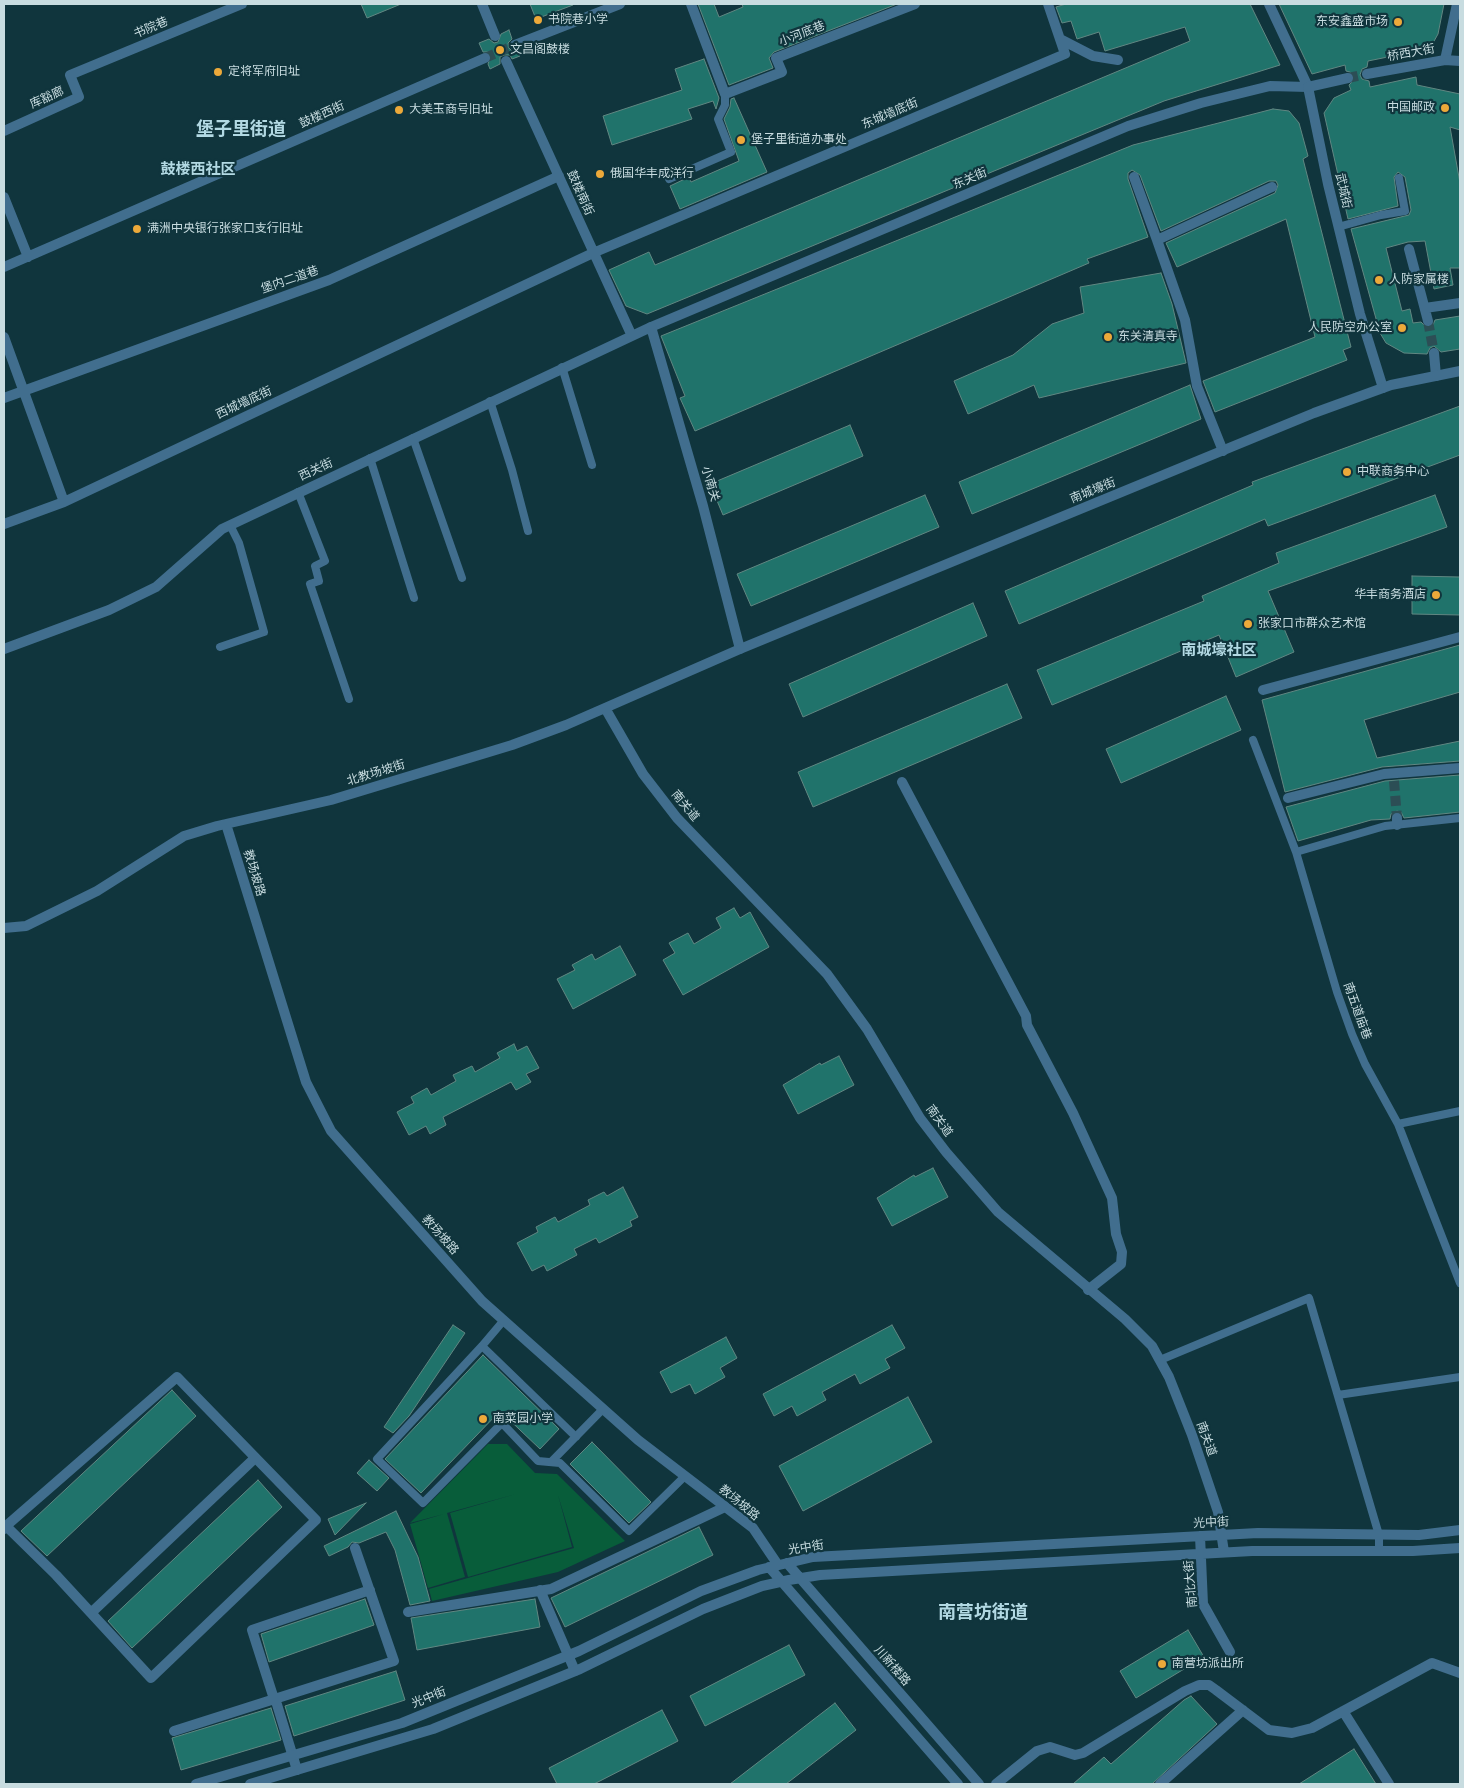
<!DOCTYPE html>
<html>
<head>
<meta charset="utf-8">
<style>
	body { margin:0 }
	#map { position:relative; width:1464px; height:1788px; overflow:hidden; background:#10353d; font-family:Arial,sans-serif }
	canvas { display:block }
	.frame { position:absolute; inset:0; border:5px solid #c8dce0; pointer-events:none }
</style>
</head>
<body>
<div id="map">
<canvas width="1464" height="1788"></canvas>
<div class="frame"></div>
</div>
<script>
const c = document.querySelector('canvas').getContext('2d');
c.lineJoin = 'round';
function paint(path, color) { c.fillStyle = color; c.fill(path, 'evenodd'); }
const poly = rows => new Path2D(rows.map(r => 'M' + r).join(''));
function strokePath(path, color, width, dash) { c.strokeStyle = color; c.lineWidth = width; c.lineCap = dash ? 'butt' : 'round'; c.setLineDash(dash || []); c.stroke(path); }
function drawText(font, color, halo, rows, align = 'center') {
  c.font = font + ' Arial,"Noto Sans SC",sans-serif'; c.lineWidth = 4.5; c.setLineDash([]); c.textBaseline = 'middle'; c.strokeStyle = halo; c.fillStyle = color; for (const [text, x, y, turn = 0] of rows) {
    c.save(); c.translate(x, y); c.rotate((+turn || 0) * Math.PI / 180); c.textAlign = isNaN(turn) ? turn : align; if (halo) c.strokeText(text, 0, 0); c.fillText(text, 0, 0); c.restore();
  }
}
paint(poly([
	[488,1444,507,1444,535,1473,557,1474,625,1541,558,1572,432,1601,429,1589,574,1548,558,1495,572,1547,468,1577,450,1513,516,1494,447,1513,465,1577,428,1588,410,1524,444,1514,410,1523]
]), '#085d3a');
const building = poly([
	[361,4,401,4,367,18,361,4],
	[530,4,573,4,573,5,536,19,530,4],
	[698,4,714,4,719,17,743,7,742,4,897,4,774,52,769,58,773,68,729,85,698,4],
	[1066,4,1250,4,1280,65,1164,101,647,314,626,306,609,270,649,252,655,265,1190,41,1185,27,1105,51,1099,32,1077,39,1071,21,1062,23,1056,7,1066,4],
	[1279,4,1444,4,1438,34,1433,43,1422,50,1368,61,1367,67,1362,69,1360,75,1362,79,1369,81,1370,87,1416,77,1417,85,1460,94,1460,130,1450,127,1460,183,1460,268,1450,268,1453,285,1434,289,1425,241,1408,242,1386,248,1402,311,1410,309,1413,323,1421,322,1427,328,1433,325,1435,320,1460,316,1460,349,1441,352,1434,346,1430,348,1427,354,1404,353,1386,343,1380,333,1351,229,1409,215,1411,210,1405,177,1398,172,1394,177,1398,206,1348,219,1324,113,1334,98,1351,90,1349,85,1354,80,1355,76,1350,72,1346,71,1345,65,1312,74,1279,4],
	[509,30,512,39,508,43,509,48,513,52,518,51,520,56,512,59,510,55,504,55,500,57,500,64,490,69,488,64,491,56,489,52,483,52,479,43,489,39,494,43,498,42,501,34,509,30],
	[704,59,719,98,716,109,713,101,688,109,692,119,612,145,603,116,682,90,675,69,704,59],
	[734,98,767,172,680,209,670,186,689,177,691,182,739,161,724,119,730,107,731,99,734,98],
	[1273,109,1289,111,1299,123,1308,156,1303,159,1351,347,1343,350,1347,360,1215,412,1203,381,1315,337,1286,219,1177,267,1166,243,1275,193,1278,185,1276,181,1269,181,1161,231,1140,175,1132,170,1128,173,1128,179,1148,237,1087,259,1089,263,695,431,680,398,685,396,661,336,1133,145,1273,109],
	[1161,273,1172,304,1186,363,1039,398,1034,385,968,414,954,381,1013,355,1052,324,1084,313,1080,287,1161,273],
	[1190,385,1201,419,972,514,959,482,1190,385],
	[1460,406,1460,455,1268,526,1265,519,1019,624,1005,591,1253,485,1252,482,1460,406],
	[850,425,863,456,723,515,710,484,850,425],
	[925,495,939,527,751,606,737,574,925,495],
	[1435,495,1447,527,1268,591,1294,652,1236,677,1219,635,1052,705,1037,670,1204,601,1202,596,1279,563,1276,553,1435,495],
	[1412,576,1460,577,1460,615,1412,614,1412,576],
	[973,603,987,636,803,717,789,684,973,603],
	[1460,645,1460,692,1364,720,1377,758,1460,741,1460,761,1382,767,1285,792,1262,700,1460,645],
	[1007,684,1022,718,813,807,798,772,1007,684],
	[1226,696,1241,730,1121,783,1106,749,1226,696],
	[1460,775,1460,812,1404,818,1401,812,1397,811,1391,814,1390,819,1371,820,1298,841,1286,807,1385,781,1460,775],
	[734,908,740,918,750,912,769,947,683,995,663,960,675,953,669,943,688,933,694,944,721,928,716,918,734,908],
	[620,946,636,975,573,1009,557,979,575,970,572,965,592,954,595,960,620,946],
	[514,1044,517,1051,527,1046,539,1068,526,1074,531,1082,516,1090,511,1082,443,1117,446,1125,430,1134,426,1126,409,1135,397,1112,414,1103,411,1097,427,1088,431,1095,456,1081,453,1075,472,1066,475,1072,500,1058,497,1053,514,1044],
	[839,1056,854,1085,798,1114,783,1085,820,1063,821,1065,839,1056],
	[933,1168,948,1197,892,1226,877,1198,914,1175,915,1177,933,1168],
	[623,1187,638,1217,630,1221,632,1226,599,1243,596,1238,574,1249,577,1255,547,1271,544,1265,532,1271,517,1243,538,1232,536,1227,555,1217,558,1222,590,1205,588,1200,604,1192,607,1196,623,1187],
	[453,1325,465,1333,409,1416,393,1433,384,1427,453,1325],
	[892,1325,905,1348,885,1359,890,1368,860,1384,855,1374,822,1392,826,1400,797,1416,792,1406,774,1416,763,1394,892,1325],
	[726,1337,737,1358,720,1368,725,1377,695,1394,690,1384,671,1393,660,1372,726,1337],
	[483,1355,559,1429,540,1449,500,1411,421,1493,385,1459,483,1355],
	[172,1390,196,1416,47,1556,21,1531,172,1390],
	[908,1397,932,1442,803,1511,779,1466,908,1397],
	[592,1442,651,1502,629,1523,570,1464,592,1442],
	[369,1460,389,1478,377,1491,357,1473,369,1460],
	[258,1480,282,1507,132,1648,108,1621,258,1480],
	[366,1503,335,1535,328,1519,366,1503],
	[396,1511,418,1557,430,1601,410,1605,395,1550,386,1532,359,1543,352,1542,348,1547,329,1556,324,1546,396,1511],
	[699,1527,713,1555,565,1627,551,1598,699,1527],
	[365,1599,374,1625,269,1662,261,1634,365,1599],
	[535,1599,540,1627,417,1650,411,1618,535,1599],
	[1188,1630,1204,1657,1136,1698,1120,1671,1188,1630],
	[789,1645,805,1675,705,1726,690,1696,789,1645],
	[396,1671,405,1700,294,1736,285,1706,396,1671],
	[1191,1696,1217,1724,1152,1784,1073,1784,1104,1757,1111,1764,1184,1700,1191,1696],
	[835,1703,856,1730,786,1784,730,1784,835,1703],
	[271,1708,281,1740,181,1770,172,1738,271,1708],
	[662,1710,678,1741,594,1784,557,1784,549,1768,662,1710],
	[1354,1749,1376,1784,1299,1784,1354,1749]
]);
paint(building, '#20736b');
strokePath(building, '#618782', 1);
strokePath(poly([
	[485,58,515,45],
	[1428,321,1434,353],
	[1394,781,1397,818]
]), '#2c4e55', 10, [10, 5]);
strokePath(poly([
	[1348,78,1367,74]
]), '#2c4e55', 10, [10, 5]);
strokePath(poly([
	[669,179,731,152,718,119,725,105,725,94],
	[1338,227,1381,215,1405,211,1399,178],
	[562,367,592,465],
	[490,401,512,470,528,531],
	[413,438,462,578],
	[370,458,414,598],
	[298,492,325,561,315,566,319,581,310,584,349,699],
	[220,647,264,632,239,543,230,525],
	[1253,740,1296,852,1337,992,1352,1034,1365,1064,1398,1124,1460,1283],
	[1296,852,1385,826,1460,818],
	[1398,1124,1460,1111],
	[504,1320,482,1346,377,1459,423,1503,502,1423,538,1461,560,1463,629,1531,685,1476],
	[482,1346,576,1437],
	[1160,1360,1309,1298,1379,1535,1379,1551],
	[1338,1395,1460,1377],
	[551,1462,603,1409]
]), '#416e8e', 8);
strokePath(poly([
	[1445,60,1457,4],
	[651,327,1128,126,1201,103,1270,86,1308,87,1269,4]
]), '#416e8e', 10);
strokePath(poly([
	[482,4,495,36],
	[691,4,725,94,782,72,776,58,915,4],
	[1060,39,1093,56,1118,60],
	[515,45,620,4],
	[506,61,631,334],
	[1308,87,1328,184,1360,314,1383,388],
	[4,131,79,97,70,75,242,4],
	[1134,177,1157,240],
	[4,197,28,257],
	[1409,249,1428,321],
	[4,267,485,58],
	[1425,308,1460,303],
	[4,337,64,502,593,253,1065,54,1048,4],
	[1434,353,1436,376],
	[4,398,329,280,559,176],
	[1223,451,1197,386,1185,320,1157,240,1272,187],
	[4,524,64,502],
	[4,649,109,610,156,587,222,529,651,327,703,506,740,649],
	[1263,690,1460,637],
	[902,782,1026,1016,1027,1025,1073,1113,1112,1198,1116,1234,1122,1252,1121,1264,1088,1290],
	[1288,798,1384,774,1460,768],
	[1397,818,1397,825],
	[4,1529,6,1526,177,1377,316,1520,151,1678,56,1575,6,1526],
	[540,1590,575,1671],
	[408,1612,551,1589,725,1507],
	[91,1613,255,1458],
	[275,1698,297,1770],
	[274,1699,252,1630,370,1590],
	[1343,1711,1389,1784],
	[174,1731,394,1661,355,1548],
	[996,1784,1037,1751,1050,1747,1075,1755,1083,1753,1185,1691,1199,1685,1209,1685,1216,1690,1269,1730,1292,1733,1312,1728,1432,1663,1460,1673],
	[1160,1784,1243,1710]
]), '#416e8e', 10);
strokePath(poly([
	[1367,74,1445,60,1460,61],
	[1308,87,1348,78],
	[605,708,643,774,677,818,827,974,867,1029,920,1118,946,1152,998,1212,1125,1319,1152,1346,1169,1377,1192,1435,1218,1512,1224,1552],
	[226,824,306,1082,331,1131,482,1301,638,1440,753,1528,778,1565],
	[4,928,26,926,97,891,184,836,217,826,331,800,512,745,566,725,740,649,1314,413,1391,385,1460,371],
	[1200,1536,1203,1604,1230,1652],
	[787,1563,979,1784],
	[769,1567,958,1784],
	[196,1784,402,1723,579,1651,701,1591,758,1570,813,1557,1258,1533,1419,1535,1460,1530],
	[250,1784,433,1729,580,1669,703,1609,762,1586,789,1580,820,1575,1252,1551,1413,1551,1460,1548]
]), '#416e8e', 10);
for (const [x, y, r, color] of [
	[538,20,5,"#eca93a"],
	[1398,22,5,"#eca93a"],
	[500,50,5,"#eca93a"],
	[218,72,5,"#eca93a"],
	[1445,108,5,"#eca93a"],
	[399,110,5,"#eca93a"],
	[741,140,5,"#eca93a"],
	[600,174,5,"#eca93a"],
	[137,229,5,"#eca93a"],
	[1379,280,5,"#eca93a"],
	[1402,328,5,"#eca93a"],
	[1108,337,5,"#eca93a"],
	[1347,472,5,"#eca93a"],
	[1436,595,5,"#eca93a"],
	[1248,624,5,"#eca93a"],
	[483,1419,5,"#eca93a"],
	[1162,1664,5,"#eca93a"]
]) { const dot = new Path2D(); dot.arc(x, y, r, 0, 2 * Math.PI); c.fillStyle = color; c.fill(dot); strokePath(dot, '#10353d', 2); }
drawText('12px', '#c8dce0', '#10353d', [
	["书院巷小学",548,20],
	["东安鑫盛市场",1388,22,"right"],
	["文昌阁鼓楼",510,50],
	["定将军府旧址",228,72],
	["中国邮政",1435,108,"right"],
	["大美玉商号旧址",409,110],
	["堡子里街道办事处",751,140],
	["俄国华丰成洋行",610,174],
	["满洲中央银行张家口支行旧址",147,229],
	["人防家属楼",1389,280],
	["人民防空办公室",1392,328,"right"],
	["东关清真寺",1118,337],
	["中联商务中心",1357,472],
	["华丰商务酒店",1426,595,"right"],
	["张家口市群众艺术馆",1258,624],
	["南菜园小学",493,1419],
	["南营坊派出所",1172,1664]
], 'left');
drawText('12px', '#c8dce0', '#10353d', [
	["书院巷",151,28,-23],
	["小河底巷",802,34,-21],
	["桥西大街",1411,53,-10],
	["库豁廊",47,98,-24],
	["东城墙底街",890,114,-23],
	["鼓楼西街",322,115,-24],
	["东关街",970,179,-23],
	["武城街",1343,191,77],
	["鼓楼南街",580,193,66],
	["堡内二道巷",290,280,-19],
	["西城墙底街",244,403,-25],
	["西关街",316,470,-25],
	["小南关",710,484,74],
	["南城壕街",1093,491,-22],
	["北教场坡街",376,773,-17],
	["南关道",685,806,50],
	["教场坡路",254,873,73],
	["南五道庙巷",1357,1011,70],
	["南关道",939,1121,54],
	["教场坡路",440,1235,48],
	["南关道",1206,1439,70],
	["教场坡路",739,1503,39],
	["光中街",1211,1523,-3],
	["光中街",806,1548,-9],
	["南北大街",1191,1584,-95],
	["川新楼路",892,1666,49],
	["光中街",429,1698,-22]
]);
drawText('bold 15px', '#b2d9e3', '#10353d', [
	["鼓楼西社区",198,170],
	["南城壕社区",1219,651]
]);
drawText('bold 18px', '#b2d9e3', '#10353d', [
	["堡子里街道",241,130],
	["南营坊街道",983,1613]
]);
</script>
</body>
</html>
